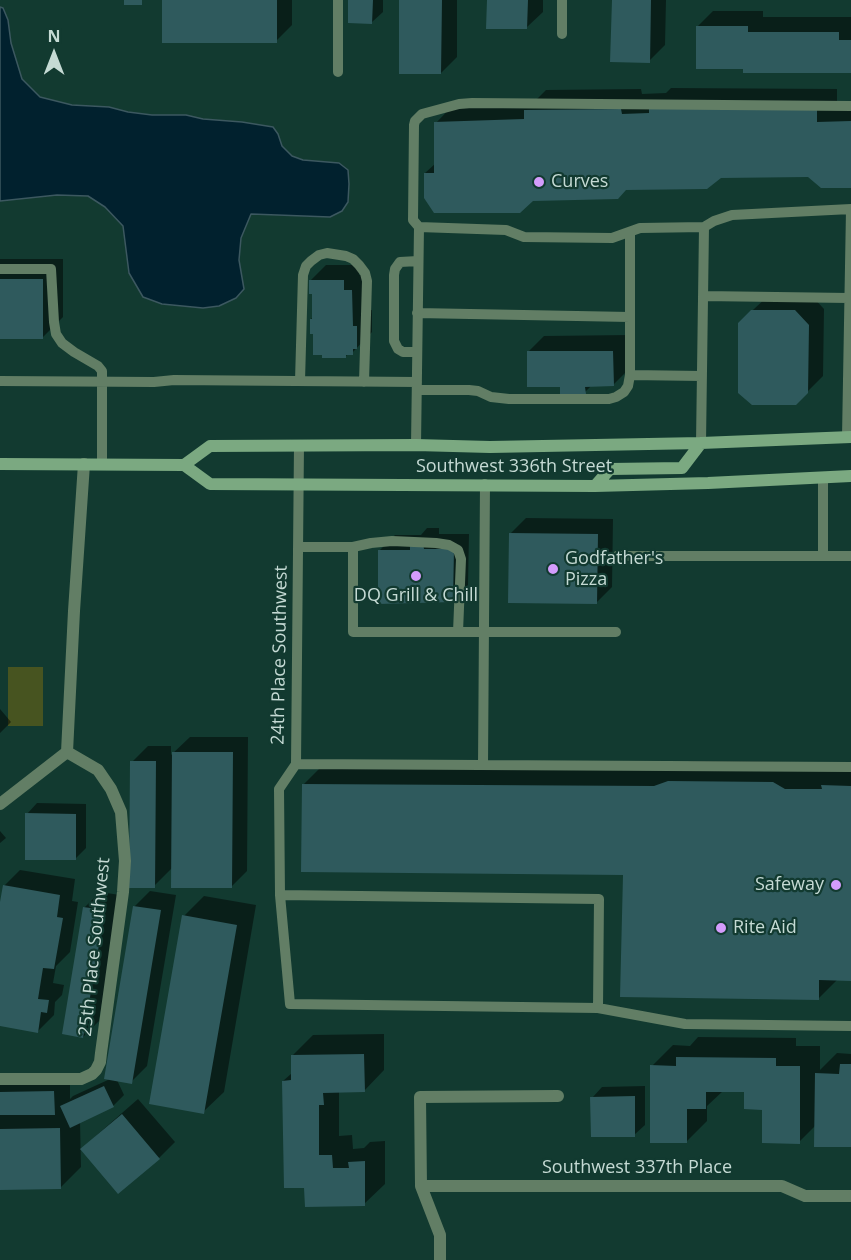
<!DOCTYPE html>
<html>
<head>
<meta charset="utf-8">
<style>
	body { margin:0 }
	#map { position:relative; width:851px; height:1260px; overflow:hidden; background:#123a30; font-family:"Open Sans",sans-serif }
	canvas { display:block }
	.north { position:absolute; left:24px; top:24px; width:60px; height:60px; -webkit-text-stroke:4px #123a30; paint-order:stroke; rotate:0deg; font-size:16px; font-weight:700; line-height:24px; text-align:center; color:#c5dad4 }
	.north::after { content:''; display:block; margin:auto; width:21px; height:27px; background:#c5dad4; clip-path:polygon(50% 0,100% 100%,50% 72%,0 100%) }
</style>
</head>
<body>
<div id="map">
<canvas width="851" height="1260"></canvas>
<div class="north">N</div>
</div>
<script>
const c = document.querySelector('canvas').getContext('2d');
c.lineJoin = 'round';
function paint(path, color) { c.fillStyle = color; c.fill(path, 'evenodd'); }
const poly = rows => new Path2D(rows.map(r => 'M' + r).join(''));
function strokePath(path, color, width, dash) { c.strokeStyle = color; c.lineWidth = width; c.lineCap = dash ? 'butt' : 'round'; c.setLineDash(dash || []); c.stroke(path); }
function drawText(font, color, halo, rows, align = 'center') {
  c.font = font + ' "Open Sans",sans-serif'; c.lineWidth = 4.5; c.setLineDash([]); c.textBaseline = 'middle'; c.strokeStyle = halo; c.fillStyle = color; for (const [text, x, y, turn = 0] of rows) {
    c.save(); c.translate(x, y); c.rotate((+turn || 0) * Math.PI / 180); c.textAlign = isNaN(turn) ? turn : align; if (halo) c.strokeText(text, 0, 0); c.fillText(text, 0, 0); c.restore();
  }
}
paint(poly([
	[8,667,43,667,43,726,8,726]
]), '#475420');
const water = poly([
	[0,7,3,8,8,20,11,43,22,79,40,97,72,105,109,107,128,112,152,115,186,115,203,119,242,122,273,127,278,134,282,146,292,156,303,160,339,163,348,170,349,184,348,202,342,211,330,217,251,214,241,238,239,260,244,289,236,298,219,306,203,308,162,304,143,297,129,273,123,226,105,207,88,196,57,195,0,201,0,7]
]);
paint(water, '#01212e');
strokePath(water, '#3c5860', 1.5);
paint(poly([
	[164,0,292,0,292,25,276,41],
	[350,0,383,0,383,12,372,22],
	[401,0,457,0,457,57,441,73],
	[488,0,543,0,543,12,527,27],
	[613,0,666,0,665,45,649,61],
	[713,11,763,11,763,17,851,17,851,71,745,68,697,27],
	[671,88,837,89,837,102,851,102,851,187,808,176,425,173,436,163,436,123,456,102,537,99,546,90,641,89,642,94,666,93],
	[0,259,63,259,63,317,42,338,0,337],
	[326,265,359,265,359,275,368,275,368,310,372,310,372,332,352,353,349,353,345,357,314,333,311,319,313,317,313,292,310,281],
	[769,295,811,295,824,309,823,376,795,404,739,323],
	[629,335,629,369,613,385,592,385,585,392,562,386,528,352,544,336],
	[526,518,613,519,612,587,596,603,510,534],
	[427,528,439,528,439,534,469,534,468,585,452,601,379,551,395,535,421,535],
	[0,709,11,722,0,733],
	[190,737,248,737,247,871,231,887,173,867,154,886,132,762,148,746,171,746,171,755],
	[690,761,794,762,851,765,851,979,838,979,819,998,624,873,303,785,324,764,675,767],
	[37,803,86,804,86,848,75,859,27,814],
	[0,831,6,838,0,843],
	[20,870,75,879,72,901,78,902,70,952,56,966,53,983,64,985,62,995,55,1002,54,1015,38,1031,0,1025,0,911,4,886],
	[150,891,176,895,147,1066,131,1082,117,1080,124,1095,113,1106,80,1121,81,1167,61,1187,0,1189,0,1077,70,1076,70,1099,73,1096,110,1079,134,907],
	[100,892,120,895,99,1021,83,1037,84,908],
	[204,896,256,905,224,1092,203,1112,184,916],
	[384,1034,384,1070,364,1091,339,1091,339,1136,352,1135,353,1149,364,1148,370,1142,385,1141,385,1184,364,1204,306,1186,283,1081,292,1073,292,1056,313,1035],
	[698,1037,796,1038,796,1046,820,1046,820,1070,837,1053,851,1054,851,1146,816,1125,799,1142,745,1091,723,1091,707,1106,707,1121,687,1141,652,1066,673,1045,690,1046],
	[645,1086,645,1125,634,1135,592,1098,602,1087],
	[138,1099,175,1142,159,1158,82,1149,98,1134]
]), '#0007');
paint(poly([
	[124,0,142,0,142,5,124,5],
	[162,0,277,0,277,43,162,43],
	[348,0,373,0,372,24,348,23],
	[399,0,442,0,441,74,399,74],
	[487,0,528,0,527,29,486,29],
	[612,0,651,0,650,63,610,62],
	[696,26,748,26,748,32,839,32,839,40,851,40,851,73,743,73,743,69,696,69],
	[649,108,817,109,817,122,851,121,851,188,821,188,808,177,721,178,707,189,626,190,618,199,533,201,520,213,434,213,424,198,424,173,434,173,434,122,524,119,524,110,621,109,622,114,649,113],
	[0,279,43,279,43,339,0,339],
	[309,280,344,280,344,290,352,290,353,326,357,326,357,349,353,349,353,355,346,355,346,358,322,358,322,355,313,355,313,334,310,334,310,319,312,319,312,294,309,294],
	[751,310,795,310,809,325,808,393,796,405,752,405,738,393,738,323],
	[527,351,613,351,614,386,585,387,586,394,560,394,560,387,527,387],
	[509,533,598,534,597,604,508,603],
	[410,544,423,544,424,549,454,549,453,602,378,604,378,550,410,550],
	[172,752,233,752,232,888,171,888],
	[130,761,156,761,155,888,129,888],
	[668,781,773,782,785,789,822,789,821,785,851,786,851,981,819,980,819,1000,620,997,623,875,301,872,302,784,654,786],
	[25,813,76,814,76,860,25,860],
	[3,885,60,895,57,917,63,918,54,969,43,968,38,999,49,1000,47,1013,41,1012,38,1033,0,1026,0,902],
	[133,906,161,910,132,1084,104,1079],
	[83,907,105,910,83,1038,62,1034],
	[182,915,237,925,204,1114,149,1104],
	[364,1054,365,1092,323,1093,324,1105,319,1105,319,1155,332,1155,333,1168,349,1168,348,1162,365,1161,365,1206,305,1207,304,1188,284,1188,282,1081,291,1080,291,1055],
	[676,1057,776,1058,776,1066,800,1066,800,1144,762,1143,762,1110,744,1109,744,1092,706,1092,706,1109,687,1109,687,1143,650,1143,650,1065,676,1066],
	[840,1064,851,1064,851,1147,814,1147,815,1073,839,1074],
	[104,1086,114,1107,70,1128,60,1106],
	[54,1091,55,1115,0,1115,0,1092],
	[635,1096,635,1137,591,1137,590,1097],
	[122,1114,160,1159,118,1194,80,1149],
	[60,1128,61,1189,0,1190,0,1129]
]), '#2f5a5d');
strokePath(poly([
	[338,0,338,72],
	[562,0,562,34],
	[419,227,413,220,414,125,415,121,422,114,459,104,472,103,851,106],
	[630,232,630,375,702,376],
	[0,269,51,269,54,322,56,334,62,343,74,352,98,366,102,371,102,465],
	[703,296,849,298],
	[417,313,630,317],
	[417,352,403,352,398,349,394,341,394,275,395,269,400,262,418,261],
	[0,381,154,382,174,380,417,382],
	[300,381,303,275,306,266,311,261,319,255,327,253,346,256,353,259,359,265,365,273,367,281,364,382],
	[417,390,469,390,478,391,491,397,509,399,609,399,616,397,624,392,628,386,630,375],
	[701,443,704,227],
	[299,445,296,764,279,789,280,895,290,1004,598,1008,685,1024,851,1026],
	[416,445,419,227,506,230,524,237,612,238,640,228,704,227,714,221,732,215,851,209,847,437],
	[823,478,823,556],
	[298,547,353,547,371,543,392,541,436,543,449,545,458,550,461,559,458,632],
	[353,547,353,632,616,632],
	[617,556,851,556],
	[296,764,851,767],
	[483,765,485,484],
	[280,895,599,899,598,1008]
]), '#627e65', 10);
strokePath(poly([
	[0,804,67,752],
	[0,1079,81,1079,92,1074,96,1070,100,1062,101,1053,123,892,125,861,121,812,111,789,98,770,67,752,74,611,84,464],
	[421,1186,782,1186,805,1196,851,1196],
	[440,1260,440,1235,421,1186,420,1097,558,1096]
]), '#627e65', 12);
strokePath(poly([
	[0,464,184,465,210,446,416,445,490,447,701,443,851,437],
	[184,465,210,484,595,486,708,483,851,476],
	[595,486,610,469,682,468,701,443]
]), '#7ba981', 12);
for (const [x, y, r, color] of [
	[539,182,6,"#d49cfc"],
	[553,569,6,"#d49cfc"],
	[416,576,6,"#d49cfc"],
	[836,885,6,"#d49cfc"],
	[721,928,6,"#d49cfc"]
]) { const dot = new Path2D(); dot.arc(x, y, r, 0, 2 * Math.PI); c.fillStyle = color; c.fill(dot); strokePath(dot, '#123a30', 2); }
drawText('18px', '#c5dad4', '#123a30', [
	["Curves",551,182],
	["Godfather's",565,559],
	["Pizza",565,580],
	["DQ Grill & Chill",416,596,"center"],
	["Safeway",824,885,"right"],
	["Rite Aid",733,928]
], 'left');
drawText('18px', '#c5dad4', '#123a30', [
	["Southwest 336th Street",514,467],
	["24th Place Southwest",280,655,-89],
	["25th Place Southwest",95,947,-84],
	["Southwest 337th Place",637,1168]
]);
</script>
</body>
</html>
